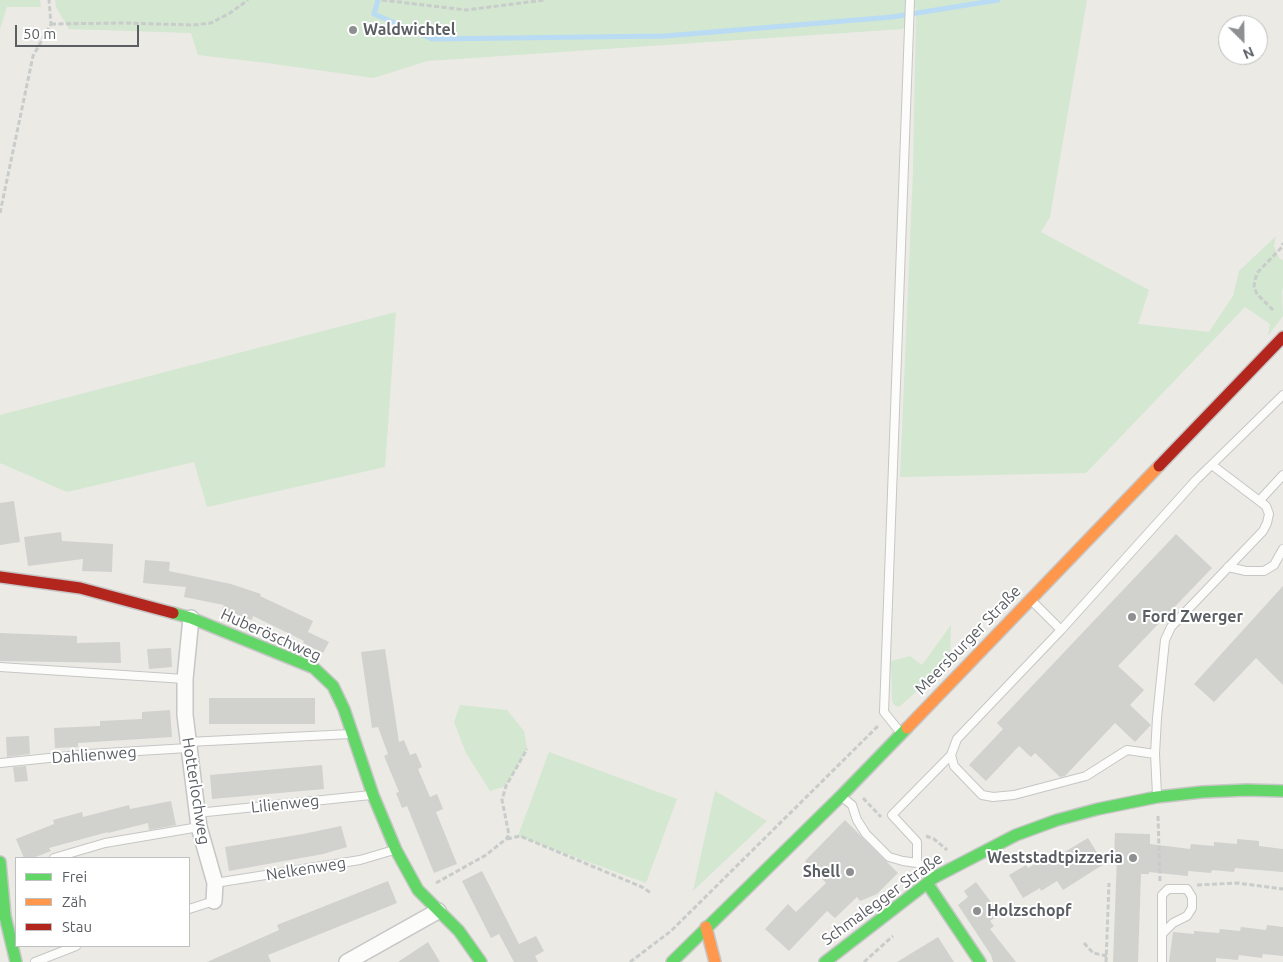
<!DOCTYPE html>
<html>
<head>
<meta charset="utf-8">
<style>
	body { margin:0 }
	#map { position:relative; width:1283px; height:962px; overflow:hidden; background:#ebeae5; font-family:Ubuntu,sans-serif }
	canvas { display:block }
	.legend { position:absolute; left:15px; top:857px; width:175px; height:90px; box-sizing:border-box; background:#fff; border:1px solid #bdbfc1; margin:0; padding:6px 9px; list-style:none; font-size:15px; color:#5b5e63 }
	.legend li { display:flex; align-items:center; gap:10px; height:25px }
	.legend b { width:25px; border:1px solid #bdbfc1 }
	.north { position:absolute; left:1218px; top:15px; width:50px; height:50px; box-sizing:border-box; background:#fff; border:1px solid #bdbfc1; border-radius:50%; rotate:157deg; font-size:14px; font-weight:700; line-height:20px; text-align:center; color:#5b5e63 }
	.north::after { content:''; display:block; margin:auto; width:18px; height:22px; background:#8d8f90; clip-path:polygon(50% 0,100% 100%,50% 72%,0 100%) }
	.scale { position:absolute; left:15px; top:25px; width:124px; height:22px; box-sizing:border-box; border:2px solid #5b5e63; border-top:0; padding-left:6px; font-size:15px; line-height:18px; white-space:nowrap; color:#5b5e63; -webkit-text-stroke:4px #fff; paint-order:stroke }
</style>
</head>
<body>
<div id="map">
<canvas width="1283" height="962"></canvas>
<ul class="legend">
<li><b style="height:6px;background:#63d668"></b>Frei</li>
<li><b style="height:6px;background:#ff974d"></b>Zäh</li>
<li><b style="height:6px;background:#b3261e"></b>Stau</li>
</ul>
<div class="north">N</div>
<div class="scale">50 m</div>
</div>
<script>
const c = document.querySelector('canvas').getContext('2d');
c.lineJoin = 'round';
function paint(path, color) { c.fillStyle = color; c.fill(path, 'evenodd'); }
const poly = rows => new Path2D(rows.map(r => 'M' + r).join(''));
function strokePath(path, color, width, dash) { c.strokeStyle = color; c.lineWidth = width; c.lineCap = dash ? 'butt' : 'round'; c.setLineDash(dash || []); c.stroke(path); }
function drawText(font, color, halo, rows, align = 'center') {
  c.font = font + ' Ubuntu,sans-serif'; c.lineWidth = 4; c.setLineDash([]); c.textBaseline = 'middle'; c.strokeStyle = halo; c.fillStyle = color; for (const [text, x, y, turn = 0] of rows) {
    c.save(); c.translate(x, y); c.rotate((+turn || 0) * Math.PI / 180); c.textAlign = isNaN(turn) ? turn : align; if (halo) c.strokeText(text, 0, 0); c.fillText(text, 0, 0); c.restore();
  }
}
paint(poly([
	[0,0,40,0,41,7,7,7,0,29],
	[55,0,1087,0,1050,217,1041,232,1149,290,1138,324,1209,332,1233,296,1239,271,1276,236,1274,246,1279,258,1283,260,1283,287,1282,291,1283,316,1268,336,1270,324,1245,307,1086,473,900,477,913,172,916,8,903,29,427,61,374,78,267,63,198,55,191,33,69,29,56,7],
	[396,312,385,467,207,507,194,462,67,492,0,463,0,415],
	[951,625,950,662,899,707,894,705,892,701,891,661,910,656,922,665],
	[460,705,507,710,524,731,527,749,506,786,490,791,466,753,454,722],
	[549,752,677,799,646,883,518,836],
	[715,791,767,821,693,891]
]), '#d3e7d1');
strokePath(poly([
	[378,0,374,14,432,39,665,36,892,17,998,0]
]), '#b9dbf4', 5);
paint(poly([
	[14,501,20,542,0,545,0,503],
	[61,532,62,541,113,544,112,572,82,571,83,559,28,566,24,537],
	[1176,534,1212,568,1118,666,1144,690,1130,705,1151,725,1135,742,1115,723,1065,776,1060,777,1035,753,1031,757,1019,746,986,781,969,765,1003,729,997,723],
	[145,560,170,562,169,571,231,584,261,594,260,596,313,621,306,636,308,632,329,642,323,653,303,643,304,641,253,616,252,620,222,610,224,605,184,597,186,587,143,583],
	[1283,586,1283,685,1256,658,1214,702,1194,684],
	[0,633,77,636,77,643,120,642,121,663,0,661],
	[171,648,172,667,149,669,147,649],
	[385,649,399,742,404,740,410,755,416,753,422,767,418,769,430,797,437,794,443,809,436,812,457,864,434,873,407,806,402,808,396,793,399,792,384,756,388,754,378,727,372,728,361,652],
	[209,698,315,698,315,724,209,724],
	[170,710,172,737,78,743,78,747,55,748,54,728,100,726,100,721,142,719,142,712],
	[29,736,30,754,7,757,6,737],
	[322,765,324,789,212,799,210,775],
	[26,766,28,781,15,782,13,767],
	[171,801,176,825,149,830,148,823,108,833,108,832,49,848,51,851,33,858,24,858,16,839,54,824,53,820,82,812,83,817,129,805,130,809],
	[845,820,898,873,877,894,860,901,857,897,835,918,827,911,789,951,765,929,788,904,796,912,826,883,805,861],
	[341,826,347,847,323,854,229,871,225,847,303,834],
	[1115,833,1150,834,1150,844,1190,849,1191,844,1214,846,1214,842,1237,844,1237,839,1259,841,1259,846,1283,849,1283,872,1235,868,1234,872,1212,870,1211,873,1188,871,1188,876,1149,872,1149,874,1141,874,1138,962,1113,962,1117,856,1114,859],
	[1088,838,1104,864,1063,890,1057,881,1041,891,1040,888,1023,898,1009,875,1026,865,1028,868,1043,859,1046,863],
	[482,871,519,944,536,936,544,951,535,956,538,962,514,962,499,934,491,938,462,881],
	[388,881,397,903,268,955,271,962,207,962,279,930,277,925],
	[976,882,1000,914,990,921,994,926,990,929,1016,962,993,962,991,955,958,905,968,897,964,891],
	[1267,925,1283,927,1283,956,1263,954,1262,958,1239,955,1238,960,1216,958,1216,962,1169,962,1173,932,1194,934,1194,931,1219,933,1220,929,1240,931,1241,927,1266,930],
	[938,937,954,962,897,962],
	[428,942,440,962,398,962]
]), '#d1d1ce');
const lane = poly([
	[1260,500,1283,475],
	[1228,567,1246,571,1264,571,1274,565,1283,549],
	[1032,601,1061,630],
	[0,667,185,679],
	[900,732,884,712,910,0],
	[188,742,351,734],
	[1155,754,1127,750,1086,776,1014,795,993,797,982,795,954,766,951,755,957,739,1061,630,1196,480,1283,395],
	[0,763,88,754,188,748],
	[1157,795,1155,754,1157,718,1165,640,1171,627,1263,531,1267,523,1269,514,1266,506,1212,465],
	[842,797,852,805,857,820,866,834,889,857,903,861,917,863,933,875],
	[197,813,371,795],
	[54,858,105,843,199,827],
	[917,863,917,842,892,815,951,755],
	[215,883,360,860,394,850],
	[189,909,214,901],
	[35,962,76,946],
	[1162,962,1162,895,1168,889,1187,889,1192,897,1192,908,1187,916,1173,923,1163,933]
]);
const street = poly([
	[191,618,185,679,185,715,199,827,215,883,214,901],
	[347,962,438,911]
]);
const fast = poly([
	[173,613,191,618,314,668,333,686,344,709,373,795,396,850,418,890,459,931,481,962],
	[0,862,5,916,16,962],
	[927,883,980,962],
	[672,962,841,796,907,728],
	[825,962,935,877,1016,835,1057,820,1098,809,1157,797,1202,792,1247,790,1283,791]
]);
const slow = poly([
	[907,728,1159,466],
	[706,927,715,962]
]);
const jam = poly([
	[1159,466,1283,337],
	[0,577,80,588,173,613]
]);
strokePath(lane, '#c6c6c6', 10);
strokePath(street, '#c6c6c6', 18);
strokePath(fast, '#c6c6c6', 14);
strokePath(slow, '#c6c6c6', 14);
strokePath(jam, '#c6c6c6', 14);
strokePath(poly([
	[382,0,466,10,545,0],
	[51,24,123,23,193,25,211,23,230,13,248,0],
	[0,213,33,56,51,24,49,0],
	[1273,310,1257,294,1254,287,1255,280,1257,273,1282,247,1283,243],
	[863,798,881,817],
	[1158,816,1160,882],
	[926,836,934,839,947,850],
	[507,839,520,836,642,887,651,893],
	[436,883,486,855,506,839,509,835,502,800,506,786,527,749],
	[1197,885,1237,883,1283,889],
	[1084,943,1093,953,1107,956],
	[630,962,671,931,879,725],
	[864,962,893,936],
	[1106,962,1109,883]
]), '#c8ccca', 3, [5, 2.5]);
strokePath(lane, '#fcfcfb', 8);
strokePath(street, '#fcfcfb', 15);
strokePath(fast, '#63d668', 11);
strokePath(slow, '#ff974d', 11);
strokePath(jam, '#b3261e', 11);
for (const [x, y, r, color] of [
	[353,30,5,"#8d8f90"],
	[1132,617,5,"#8d8f90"],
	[1133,858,5,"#8d8f90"],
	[850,872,5,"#8d8f90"],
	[977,911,5,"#8d8f90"]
]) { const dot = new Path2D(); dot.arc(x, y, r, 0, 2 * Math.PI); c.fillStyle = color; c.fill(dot); strokePath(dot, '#fff', 2); }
drawText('bold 16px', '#5b5e63', '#fff', [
	["Waldwichtel",363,30],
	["Ford Zwerger",1142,617],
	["Weststadtpizzeria",1123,858,"right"],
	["Shell",840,872,"right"],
	["Holzschopf",987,911]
], 'left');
drawText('16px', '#5b5e63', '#fff', [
	["Huberöschweg",271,635,24],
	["Meersburger Straße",968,640,-46],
	["Dahlienweg",94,755,-4],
	["Hotterlochweg",196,791,81],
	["Lilienweg",285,804,-6],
	["Nelkenweg",306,869,-9],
	["Schmalegger Straße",882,899,-36]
]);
</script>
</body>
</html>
